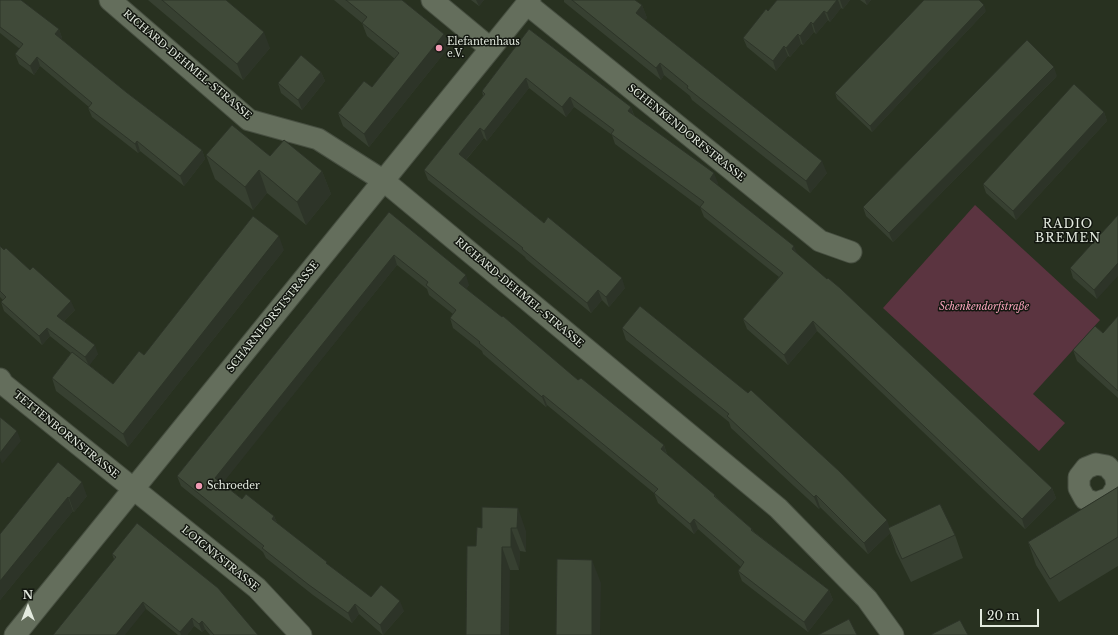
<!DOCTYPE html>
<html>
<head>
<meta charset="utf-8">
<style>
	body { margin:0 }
	#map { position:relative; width:1118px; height:635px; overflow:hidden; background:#283120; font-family:"Libre Baskerville",serif }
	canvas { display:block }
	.north { position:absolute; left:8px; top:587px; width:40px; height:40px; -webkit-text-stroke:3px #131710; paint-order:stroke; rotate:0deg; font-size:11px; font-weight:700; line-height:16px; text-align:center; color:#e3eadf }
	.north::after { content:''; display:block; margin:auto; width:14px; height:18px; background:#e3eadf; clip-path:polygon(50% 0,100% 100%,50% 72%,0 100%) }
	.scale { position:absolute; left:980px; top:609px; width:59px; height:18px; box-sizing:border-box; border:2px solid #e3eadf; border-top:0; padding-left:5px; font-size:12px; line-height:14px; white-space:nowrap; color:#e3eadf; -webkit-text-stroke:3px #131710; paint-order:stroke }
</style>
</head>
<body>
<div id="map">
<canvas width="1118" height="635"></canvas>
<div class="north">N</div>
<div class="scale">20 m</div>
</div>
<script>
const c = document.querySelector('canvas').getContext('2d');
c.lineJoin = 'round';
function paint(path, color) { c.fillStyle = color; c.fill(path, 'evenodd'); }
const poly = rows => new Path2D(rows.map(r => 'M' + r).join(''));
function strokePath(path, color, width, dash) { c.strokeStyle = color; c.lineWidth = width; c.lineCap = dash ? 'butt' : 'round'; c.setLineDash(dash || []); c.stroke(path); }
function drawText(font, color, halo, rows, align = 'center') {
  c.font = font + ' "Libre Baskerville",serif'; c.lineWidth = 3; c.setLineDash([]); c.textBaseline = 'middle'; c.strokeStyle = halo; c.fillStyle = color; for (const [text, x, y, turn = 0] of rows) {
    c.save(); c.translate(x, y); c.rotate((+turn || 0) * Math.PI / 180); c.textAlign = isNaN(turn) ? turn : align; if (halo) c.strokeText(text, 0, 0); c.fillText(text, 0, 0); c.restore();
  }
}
paint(poly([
	[975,205,1100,320,1033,394,1065,423,1039,451,883,308]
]), '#5b3440');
const minor = poly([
	[110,0,249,120,318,139,384,181,778,508,867,599,893,635],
	[432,0,490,48],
	[527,4,820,241,851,252],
	[0,379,3,384,257,588,301,635],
	[1117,485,1115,475,1107,466,1096,464,1086,468,1079,477,1079,488,1085,499,1096,503,1110,498,1118,485],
	[15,635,530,0]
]);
strokePath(minor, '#474f41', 23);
strokePath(minor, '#646e5c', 21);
paint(poly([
	[0,0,59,29,62,38,61,39,126,92,202,150,205,159,184,186,140,151,138,153,92,117,88,108,89,107,40,66,34,75,19,64,15,54,20,49,0,33],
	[148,0,226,0,270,48,243,80],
	[334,0,402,0,444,34,449,47,369,147,343,126,338,113,372,87,395,59,367,36,362,23],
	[471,0,484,0,479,6],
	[564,0,635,0,642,5,647,18,644,20,827,173,810,193,692,100,690,96,664,75,661,80,564,2],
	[777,0,850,0,843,9,841,8,830,22,828,20,816,34,814,32,803,45,801,44,790,57,788,56,776,71,747,47,743,38,768,11],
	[860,0,871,0,867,5],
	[986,11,872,132,837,99,835,93],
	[529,29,631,107,634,115,718,183,716,185,796,253,1052,488,1056,498,1025,529,817,331,788,365,747,329,743,319,779,277,704,217,700,207,615,144,612,135,574,107,566,117,529,88,487,141,484,138,466,160,625,288,609,307,602,300,591,313,526,259,525,257,428,180,424,170,483,96,482,91],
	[321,72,325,81,302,110,281,93,278,83],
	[1057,76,893,242,866,216,863,207],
	[1104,112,1107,121,1016,220,986,193,983,184],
	[206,155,270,156,322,171,331,194,306,225,267,193,253,210,215,179],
	[389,212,469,285,466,289,578,380,664,445,667,454,715,495,716,497,752,529,753,531,829,590,833,600,808,632,742,581,738,571,741,567,698,529,694,534,658,503,654,493,547,405,546,407,483,354,482,351,453,328,450,318,453,314,429,295,427,289,397,265,222,483,242,499,274,516,277,523,328,565,371,597,404,611,383,635,359,614,352,623,313,595,266,558,263,552,181,486,177,476],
	[1118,215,1097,299,1073,278,1070,268],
	[0,246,30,270,75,310,64,321,98,354,89,365,113,384,144,355,284,250,128,447,56,391,52,378,71,353,50,336,42,345,4,311,1,302,3,300,0,297],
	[1118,316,1118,398,1077,361,1073,350,1103,333],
	[622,328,890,528,955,535,963,558,911,582,896,552,890,533,868,554,820,507,819,509,731,428,729,422,626,340],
	[58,462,87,496,74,512,73,511,0,600,0,534],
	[1118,487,1118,566,1059,602,1036,565,1028,542],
	[482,507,526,531,526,552,520,551,519,570,510,570,476,546,482,528],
	[112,554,258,635,210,635,205,629,202,632,194,626,187,635,178,635,146,609,114,559]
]), '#374031');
paint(poly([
	[476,0,484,0,479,6],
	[837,0,838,0,841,8,830,22,827,13],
	[840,0,850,0,843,9],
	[865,0,871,0,867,5],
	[642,5,647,18,640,25,636,13],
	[984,5,986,11,872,132,870,126],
	[824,11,828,20,816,34,813,24],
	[811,22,814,32,803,45,800,36],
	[59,29,62,38,58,44,55,34],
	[264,32,270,48,243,80,237,64],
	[444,34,449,47,369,147,364,134],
	[798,34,801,44,790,57,786,48],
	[784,46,788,56,776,71,773,61],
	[37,57,40,66,34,75,30,66],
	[660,63,664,75,661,80,656,68],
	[1054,67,1057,76,893,242,889,233],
	[321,72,325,81,302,110,298,100],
	[526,78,529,88,487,141,484,131],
	[570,97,574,107,566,117,562,107],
	[631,107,634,117,628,111],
	[1104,112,1107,121,1016,220,1013,211],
	[480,128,484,138,462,164,459,154],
	[137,141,140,151,138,153,135,144],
	[202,150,205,159,184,186,180,176],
	[822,161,827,173,810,193,806,181],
	[259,170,267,193,253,210,245,187],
	[322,171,331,194,306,225,297,202],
	[714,173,718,183,713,189,710,179],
	[279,236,284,250,128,447,123,434],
	[794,246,798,256,792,249],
	[394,255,397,265,219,488,215,478],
	[1118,263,1118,276,1097,299,1094,290],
	[466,275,469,285,463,293,459,283],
	[622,278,625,288,609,307,606,297],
	[598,290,602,300,591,313,587,303],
	[71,301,75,310,60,325,57,316],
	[813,321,817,331,788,365,784,355],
	[47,328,50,336,42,345,39,336],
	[95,345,98,354,89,366,85,357],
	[543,395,547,405,546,407,542,397],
	[17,431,21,441,2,464,0,458,0,453],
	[664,445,667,456,661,449],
	[82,482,87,496,74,512,69,498],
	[1052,488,1056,498,1025,529,1022,519],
	[816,495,820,507,819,509,814,497],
	[68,497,73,511,0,600,0,581],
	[518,508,526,531,526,552,517,528],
	[274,516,278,526,272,519],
	[694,519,698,529,694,534,690,524],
	[887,520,891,531,888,528,890,533,868,554,864,543],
	[511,528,520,551,519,570,511,547],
	[502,547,510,570,509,635,501,635],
	[592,560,601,583,600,635,592,635],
	[829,590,833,600,808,632,804,622],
	[400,601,404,611,383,635,380,625],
	[143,602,146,609,125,635,116,635],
	[355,604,359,614,352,623,348,613],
	[192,618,194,626,187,635,181,635,180,632],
	[202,621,205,629,202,632,199,624]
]), '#2d3428');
const building = poly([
	[0,0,21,0,59,29,55,34,126,92,202,150,180,176,137,141,135,144,88,108,92,103,37,57,30,66,15,54,23,44,0,27,0,0],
	[162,0,226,0,264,32,237,64,162,0],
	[346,0,402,0,444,34,364,134,338,113,364,81,372,87,399,53,362,23,367,17,346,0],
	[572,0,635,0,642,5,636,13,822,161,806,181,687,88,688,86,660,63,656,68,572,0],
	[777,0,837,0,827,13,824,11,813,24,811,22,800,36,798,34,786,48,784,46,773,61,743,38,766,9,768,11,777,0],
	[924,0,979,0,984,5,870,126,835,93,924,0],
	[529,29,631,107,628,111,714,173,710,179,794,246,792,249,827,279,828,278,840,288,1052,488,1022,519,813,321,784,355,743,319,783,273,700,207,704,202,611,134,614,130,570,97,562,107,526,78,484,131,480,128,459,154,544,223,548,217,622,278,606,297,598,290,587,303,522,249,523,248,424,170,485,94,482,91,529,29],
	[1027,40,1054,67,889,233,863,207,1027,40],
	[301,55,321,72,298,100,278,83,301,55],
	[1074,84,1104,112,1013,211,983,184,1074,84],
	[232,125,270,156,284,140,322,171,297,202,259,170,245,187,206,155,232,125],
	[389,212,466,275,459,283,502,317,503,316,578,380,581,378,664,445,661,449,715,495,714,496,752,529,751,530,829,590,804,622,738,571,744,562,694,519,690,524,654,493,658,489,543,395,542,397,479,343,480,342,450,318,456,310,426,285,428,282,394,255,215,478,242,499,246,494,274,516,272,519,327,562,326,563,371,597,381,585,400,601,380,625,355,604,348,613,309,585,262,548,264,546,177,476,389,212],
	[1118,215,1118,263,1094,290,1070,268,1118,215],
	[253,216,279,236,123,434,52,378,72,352,113,384,139,351,144,355,253,216],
	[0,246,4,250,6,248,30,270,33,267,71,301,57,316,95,345,85,357,47,328,39,336,1,302,6,297,0,291,0,246],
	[640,306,748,393,751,390,839,471,887,520,864,543,816,495,814,497,727,416,729,414,622,328,640,306],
	[1118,316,1118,391,1073,350,1095,326,1103,333,1118,316],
	[0,417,17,431,0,453,0,417],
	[58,462,82,482,69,498,68,497,0,581,0,534,58,462],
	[1118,487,1118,537,1050,579,1028,542,1118,487],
	[940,504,955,535,902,559,888,528,940,504],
	[482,507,518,508,517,528,511,528,511,547,502,547,501,635,466,635,467,546,476,546,477,527,482,528,482,507],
	[137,523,218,588,258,635,214,635,202,621,199,624,192,618,180,632,143,602,116,635,53,635,116,557,112,554,137,523],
	[557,559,592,560,592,635,556,635,557,559],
	[849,619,857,635,818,635,849,619],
	[960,620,968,635,932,635,932,634,960,620]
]);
paint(building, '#404a39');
strokePath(building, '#2d3428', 1);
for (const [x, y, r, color] of [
	[439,48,4,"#f19ab3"],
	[199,486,4,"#f19ab3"]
]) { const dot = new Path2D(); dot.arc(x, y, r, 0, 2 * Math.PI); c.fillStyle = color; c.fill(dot); strokePath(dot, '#131710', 1.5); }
drawText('10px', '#e3eadf', '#131710', [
	["Elefantenhaus",447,42],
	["e.V.",447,54],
	["Schroeder",207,486]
], 'left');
drawText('10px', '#e3eadf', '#131710', [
	["RICHARD-DEHMEL-STRASSE",187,65,40],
	["SCHENKENDORFSTRASSE",686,133,39],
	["RICHARD-DEHMEL-STRASSE",519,293,40],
	["SCHARNHORSTSTRASSE",273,317,-51],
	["TETTENBORNSTRASSE",66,435,39],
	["LOIGNYSTRASSE",220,559,39]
]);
drawText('italic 10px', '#f7a3bb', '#131710', [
	["Schenkendorfstraße",984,307]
]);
c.letterSpacing = '1px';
drawText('12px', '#e3eadf', '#131710', [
	["RADIO",1068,225],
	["BREMEN",1068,239]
]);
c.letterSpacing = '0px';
</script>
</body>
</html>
